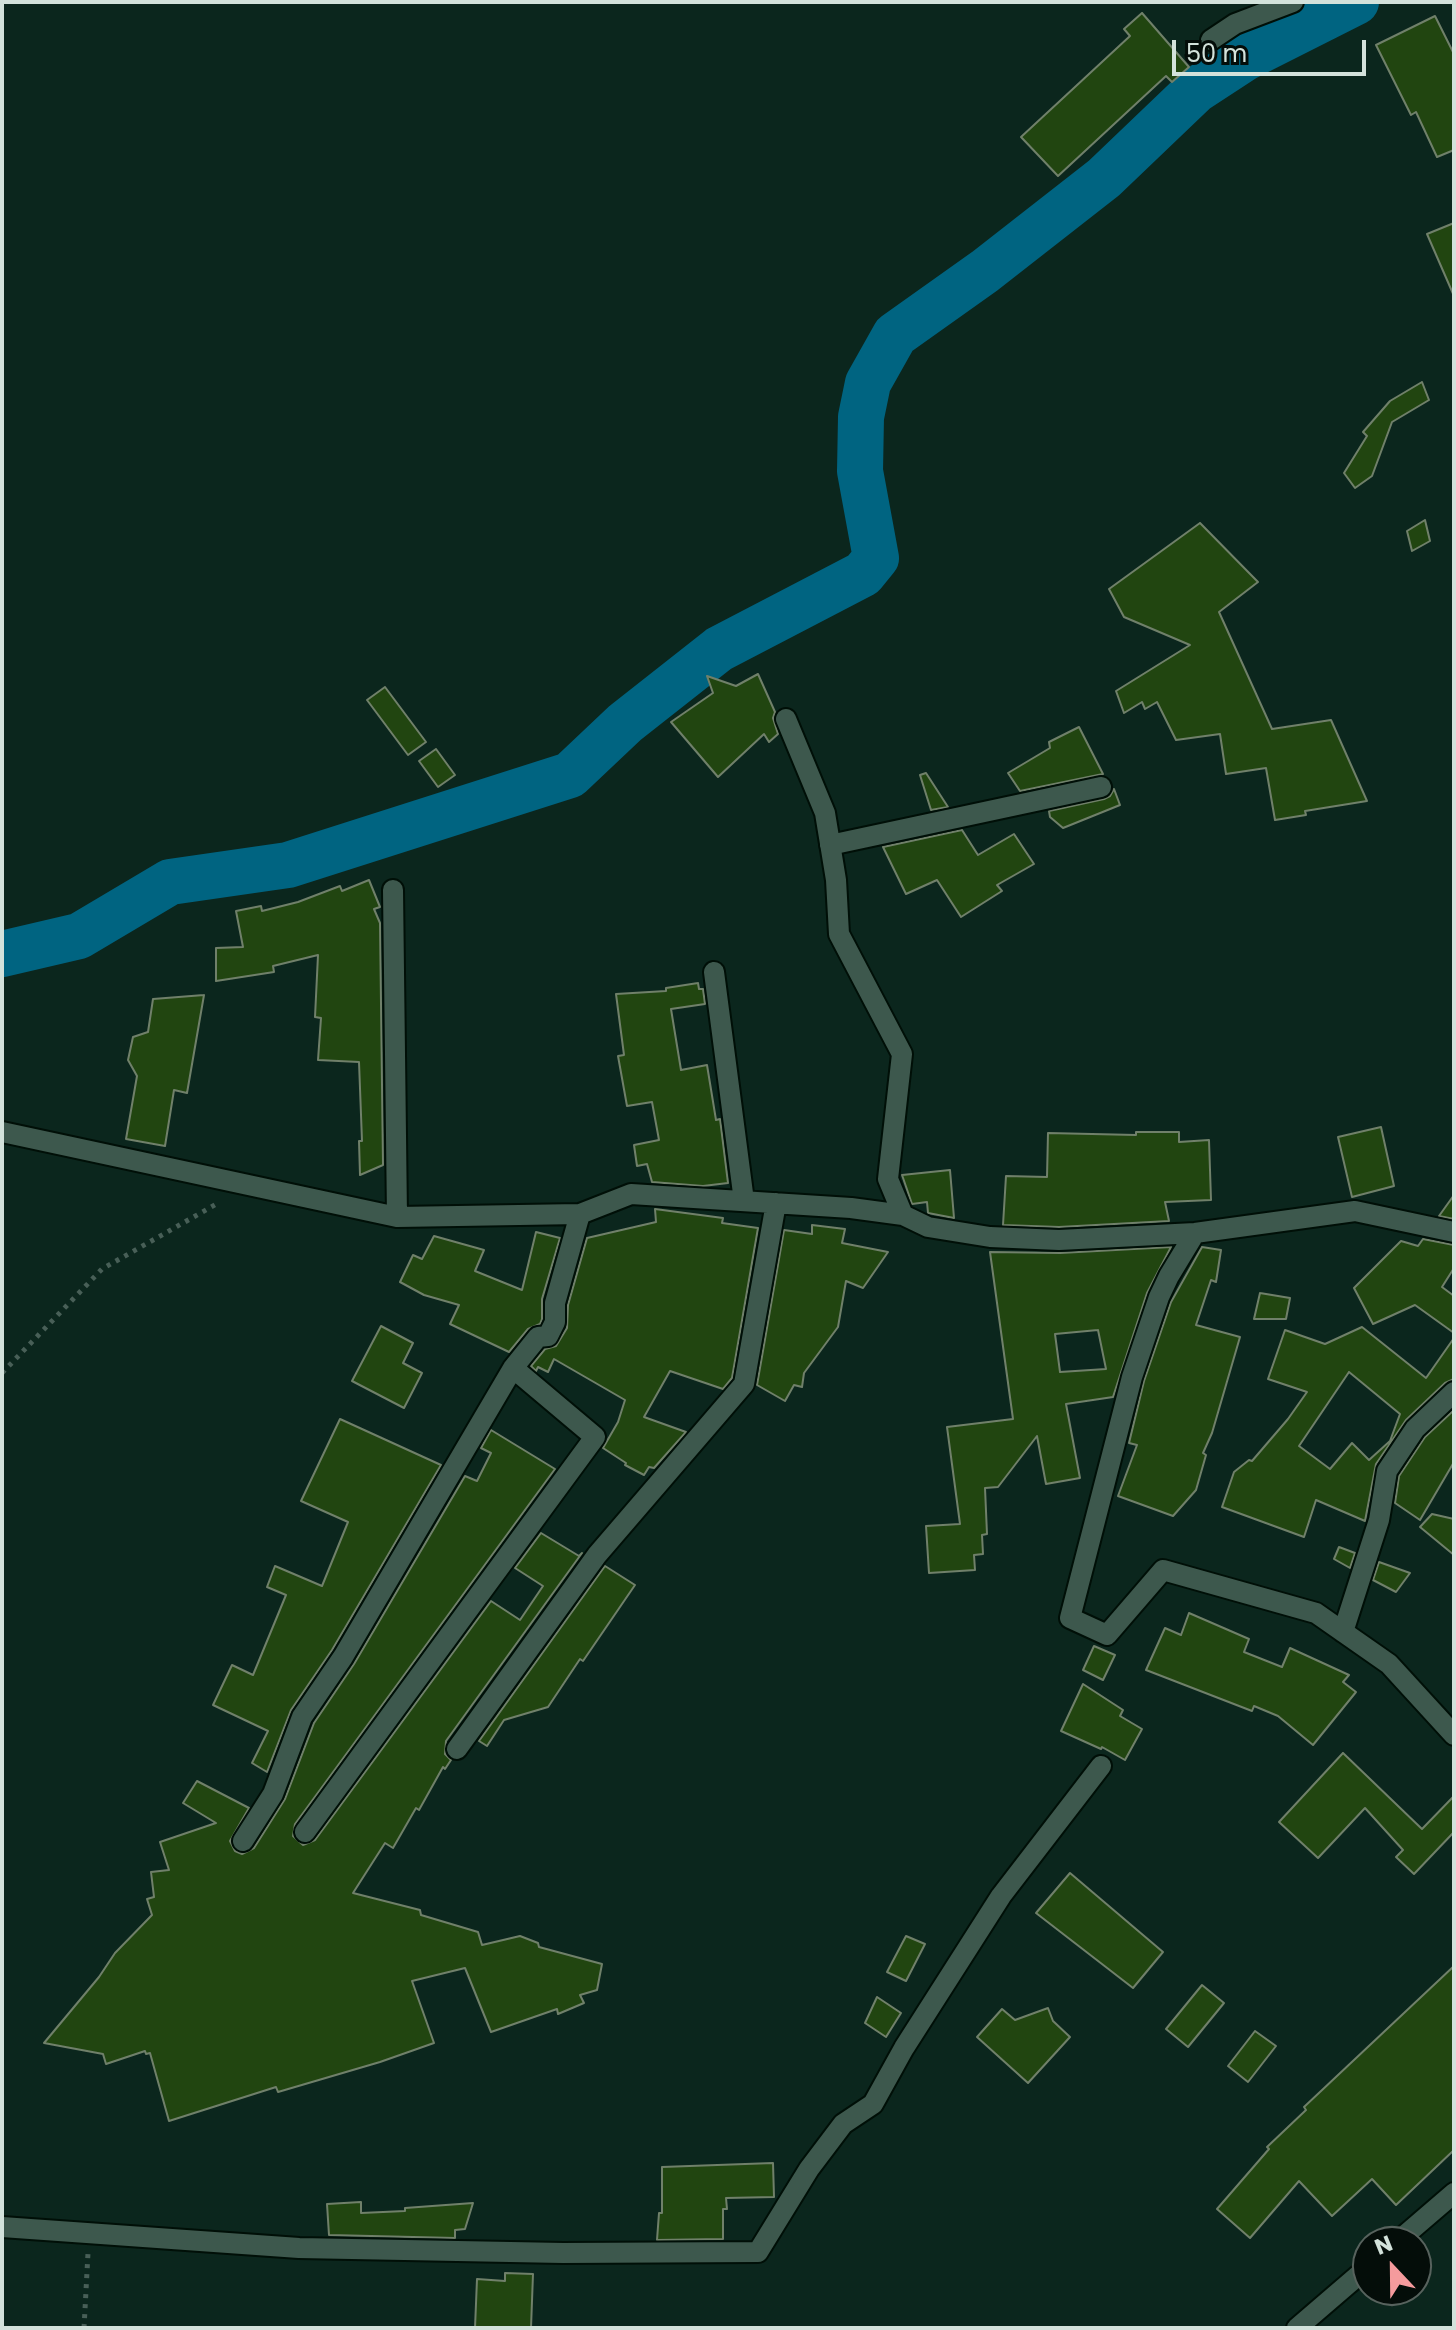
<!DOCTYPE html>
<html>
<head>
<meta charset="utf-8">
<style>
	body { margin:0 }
	#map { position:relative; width:1456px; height:2330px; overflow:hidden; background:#0b261d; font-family:Poppins,sans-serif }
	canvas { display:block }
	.frame { position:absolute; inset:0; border:4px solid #d3e2db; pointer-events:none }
	.north { position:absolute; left:1352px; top:2226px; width:80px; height:80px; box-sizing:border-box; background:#040d09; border:2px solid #57625d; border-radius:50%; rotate:338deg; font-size:22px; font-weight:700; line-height:32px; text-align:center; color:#d3e2db }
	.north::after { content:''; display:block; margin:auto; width:28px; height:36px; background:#f59b9d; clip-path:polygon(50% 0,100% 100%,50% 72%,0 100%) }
	.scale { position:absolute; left:1172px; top:40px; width:194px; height:36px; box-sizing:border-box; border:4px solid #d3e2db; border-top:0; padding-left:10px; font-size:24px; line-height:28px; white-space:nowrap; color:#d3e2db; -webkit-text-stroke:6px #040d09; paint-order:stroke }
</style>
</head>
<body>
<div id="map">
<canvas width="1456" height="2330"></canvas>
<div class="frame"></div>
<div class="north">N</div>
<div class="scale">50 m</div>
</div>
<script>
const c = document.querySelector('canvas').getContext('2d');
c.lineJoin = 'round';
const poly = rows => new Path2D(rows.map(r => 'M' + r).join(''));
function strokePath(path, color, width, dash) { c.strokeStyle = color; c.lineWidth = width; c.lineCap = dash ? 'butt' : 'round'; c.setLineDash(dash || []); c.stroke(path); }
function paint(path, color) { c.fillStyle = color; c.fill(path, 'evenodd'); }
strokePath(poly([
	[2,954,79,936,170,882,288,865,570,775,625,723,719,649,863,574,876,558,860,471,861,417,868,383,895,335,985,271,1104,178,1196,90,1245,58,1356,2]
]), '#006481', 46);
const building = poly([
	[1142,13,1189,67,1172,82,1166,76,1058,176,1021,137,1130,36,1124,29,1142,13],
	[1435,16,1454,54,1454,150,1437,157,1416,112,1411,115,1376,45,1435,16],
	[1454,223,1454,296,1427,234,1454,223],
	[1422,382,1429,400,1392,422,1372,476,1355,488,1344,473,1367,436,1363,432,1390,401,1422,382],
	[1425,520,1430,541,1412,551,1407,531,1425,520],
	[1200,523,1258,582,1219,612,1272,729,1331,720,1367,801,1305,811,1306,815,1275,820,1266,768,1226,774,1220,734,1176,740,1157,702,1145,709,1142,702,1124,713,1116,691,1190,645,1124,617,1109,589,1200,523],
	[758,674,775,712,773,718,778,734,769,742,764,734,718,777,671,722,713,693,707,676,736,686,758,674],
	[385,687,426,742,408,755,367,700,385,687],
	[1079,727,1103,774,1020,791,1008,773,1050,748,1049,742,1079,727],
	[436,749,455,775,438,787,419,761,436,749],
	[926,773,948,807,931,810,920,775,926,773],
	[1114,789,1120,805,1063,828,1050,817,1049,811,1104,799,1110,796,1114,789],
	[962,830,978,855,1014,834,1034,864,997,885,1002,891,961,917,937,880,906,894,883,847,962,830],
	[369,880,380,907,374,909,380,923,383,1165,360,1175,359,1141,362,1141,359,1062,318,1060,321,1018,315,1017,318,955,273,966,274,972,216,981,216,948,243,947,236,911,261,906,262,911,298,902,340,886,342,891,369,880],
	[698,983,699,989,703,989,705,1004,671,1009,681,1070,707,1065,716,1120,720,1119,728,1183,703,1186,652,1182,647,1164,637,1166,634,1145,659,1140,652,1102,627,1106,618,1056,624,1055,616,994,666,991,666,988,698,983],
	[204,995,187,1093,174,1090,165,1146,126,1139,137,1076,128,1060,133,1037,148,1032,153,999,204,995],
	[1381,1127,1394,1186,1352,1197,1338,1137,1381,1127],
	[1136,1132,1179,1132,1179,1142,1209,1140,1211,1200,1165,1202,1169,1221,1059,1227,1003,1225,1006,1176,1047,1177,1048,1133,1136,1135,1136,1132],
	[950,1170,954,1218,928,1213,927,1202,912,1204,902,1175,950,1170],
	[1454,1195,1454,1219,1439,1216,1454,1195],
	[655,1209,723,1218,722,1223,758,1228,732,1378,723,1389,670,1371,644,1417,686,1432,654,1468,649,1467,644,1475,625,1465,626,1463,603,1448,618,1422,625,1400,554,1359,548,1372,538,1367,536,1371,531,1366,545,1349,556,1346,567,1328,568,1305,587,1238,656,1222,655,1209],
	[812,1225,845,1229,842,1243,888,1252,863,1288,846,1281,838,1327,804,1373,802,1387,794,1385,785,1401,757,1385,784,1230,812,1234,812,1225],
	[536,1232,560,1238,542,1299,542,1319,540,1324,528,1329,509,1352,450,1324,459,1305,424,1295,400,1282,413,1255,422,1259,434,1236,484,1250,475,1271,522,1290,536,1232],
	[1423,1239,1454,1245,1454,1268,1442,1287,1454,1296,1454,1333,1415,1305,1373,1324,1354,1288,1401,1241,1418,1246,1423,1239],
	[1171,1247,1147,1293,1113,1397,1066,1404,1080,1478,1046,1484,1037,1436,998,1487,985,1488,987,1534,982,1535,983,1554,974,1555,975,1570,929,1573,926,1526,960,1524,947,1427,1013,1419,990,1252,1060,1253,1171,1247],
	[1098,1330,1106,1369,1060,1372,1055,1334,1098,1330],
	[1202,1247,1221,1250,1216,1282,1211,1280,1196,1325,1240,1337,1212,1433,1203,1453,1206,1455,1196,1490,1173,1516,1118,1496,1137,1445,1129,1443,1144,1381,1171,1302,1202,1247],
	[1260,1293,1290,1298,1286,1319,1254,1319,1260,1293],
	[381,1326,413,1343,403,1363,422,1373,404,1408,352,1381,381,1326],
	[1362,1327,1426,1378,1454,1338,1454,1379,1445,1383,1406,1420,1376,1464,1365,1521,1316,1500,1304,1537,1222,1507,1234,1472,1249,1460,1252,1461,1288,1419,1307,1392,1268,1379,1285,1330,1325,1344,1362,1327],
	[1349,1372,1400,1414,1390,1441,1369,1460,1352,1443,1330,1469,1299,1446,1349,1372],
	[1454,1410,1454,1462,1420,1520,1395,1503,1399,1476,1425,1437,1454,1410],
	[340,1419,441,1465,332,1650,291,1710,267,1772,252,1763,268,1731,213,1705,232,1665,253,1675,286,1595,267,1587,275,1566,322,1586,348,1522,301,1501,340,1419],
	[491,1430,555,1469,295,1824,293,1836,303,1845,315,1840,491,1601,520,1620,543,1586,515,1568,541,1533,579,1556,582,1553,446,1741,445,1754,451,1760,445,1769,443,1767,419,1810,416,1808,393,1848,385,1843,353,1893,420,1910,421,1915,478,1932,482,1945,520,1936,538,1943,539,1947,602,1964,597,1990,580,1995,584,2003,558,2014,557,2009,491,2032,465,1968,412,1981,434,2043,380,2062,278,2092,276,2087,169,2121,150,2053,146,2054,145,2051,106,2064,103,2054,44,2043,99,1977,115,1953,152,1915,147,1899,154,1897,151,1872,169,1870,160,1842,216,1823,183,1803,197,1781,249,1808,230,1841,235,1851,242,1854,254,1848,285,1799,314,1723,354,1664,465,1476,477,1481,491,1453,481,1448,491,1430],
	[1432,1514,1454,1519,1454,1555,1420,1527,1432,1514],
	[1339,1547,1355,1553,1350,1568,1334,1559,1339,1547],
	[1379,1562,1410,1573,1396,1592,1373,1580,1379,1562],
	[605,1566,635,1585,583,1661,580,1659,548,1707,504,1720,487,1746,479,1741,605,1566],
	[1189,1613,1249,1639,1244,1652,1282,1667,1290,1648,1349,1675,1343,1682,1356,1692,1313,1745,1278,1716,1254,1706,1252,1711,1146,1670,1165,1628,1181,1635,1189,1613],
	[1094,1646,1115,1655,1103,1680,1083,1670,1094,1646],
	[1083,1684,1123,1710,1120,1716,1142,1729,1125,1760,1102,1747,1101,1749,1061,1731,1083,1684],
	[1343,1753,1422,1829,1454,1796,1454,1832,1414,1874,1396,1857,1403,1850,1365,1808,1318,1858,1279,1822,1343,1753],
	[1070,1873,1163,1952,1133,1988,1036,1913,1070,1873],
	[906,1936,925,1944,906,1981,887,1972,906,1936],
	[1454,1966,1454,2150,1396,2205,1372,2179,1332,2216,1299,2181,1250,2238,1217,2209,1269,2149,1267,2147,1306,2110,1304,2107,1454,1966],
	[1202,1985,1224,2003,1188,2047,1166,2029,1202,1985],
	[877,1997,901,2013,886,2037,865,2023,877,1997],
	[1048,2008,1053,2021,1070,2037,1028,2083,977,2037,1002,2009,1015,2020,1048,2008],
	[1255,2031,1276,2046,1248,2082,1228,2066,1255,2031],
	[773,2163,774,2197,726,2198,727,2209,723,2209,723,2239,657,2240,659,2213,662,2213,662,2167,773,2163],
	[361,2202,361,2213,405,2211,405,2208,473,2203,465,2229,455,2230,455,2238,329,2235,327,2204,361,2202],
	[505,2273,533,2274,531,2328,475,2328,477,2279,505,2281,505,2273]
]);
paint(building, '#214510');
strokePath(building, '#70806a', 2);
const minor = poly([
	[1211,40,1235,24,1293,2],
	[786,719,825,813,836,880,839,934,902,1054,888,1179,903,1215],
	[830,845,1101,787],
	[393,890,397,1217],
	[714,972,744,1201],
	[2,1132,397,1217,580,1214,631,1194,851,1208,903,1215,928,1227,990,1237,1059,1240,1195,1233,1355,1211,1454,1232],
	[1195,1233,1169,1276,1159,1297,1132,1377,1070,1618,1107,1635,1163,1570,1316,1613,1389,1664,1454,1735],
	[1343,1632,1379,1520,1387,1471,1415,1429,1454,1392],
	[457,1749,597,1555,744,1384,776,1203],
	[305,1832,595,1437,513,1368],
	[243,1841,273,1794,302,1717,343,1657,513,1368,538,1337,548,1336,555,1322,555,1303,580,1214],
	[2,2227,299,2248,563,2253,758,2252,809,2169,843,2124,873,2104,904,2048,1001,1896,1101,1766],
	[1397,2242,1454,2193],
	[1297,2328,1368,2267]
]);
strokePath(minor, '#000f07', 24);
strokePath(poly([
	[2,1373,102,1269,220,1202],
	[84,2328,88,2253]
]), '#485f57', 5, [4, 6]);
strokePath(minor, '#3d584d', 20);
</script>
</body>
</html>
